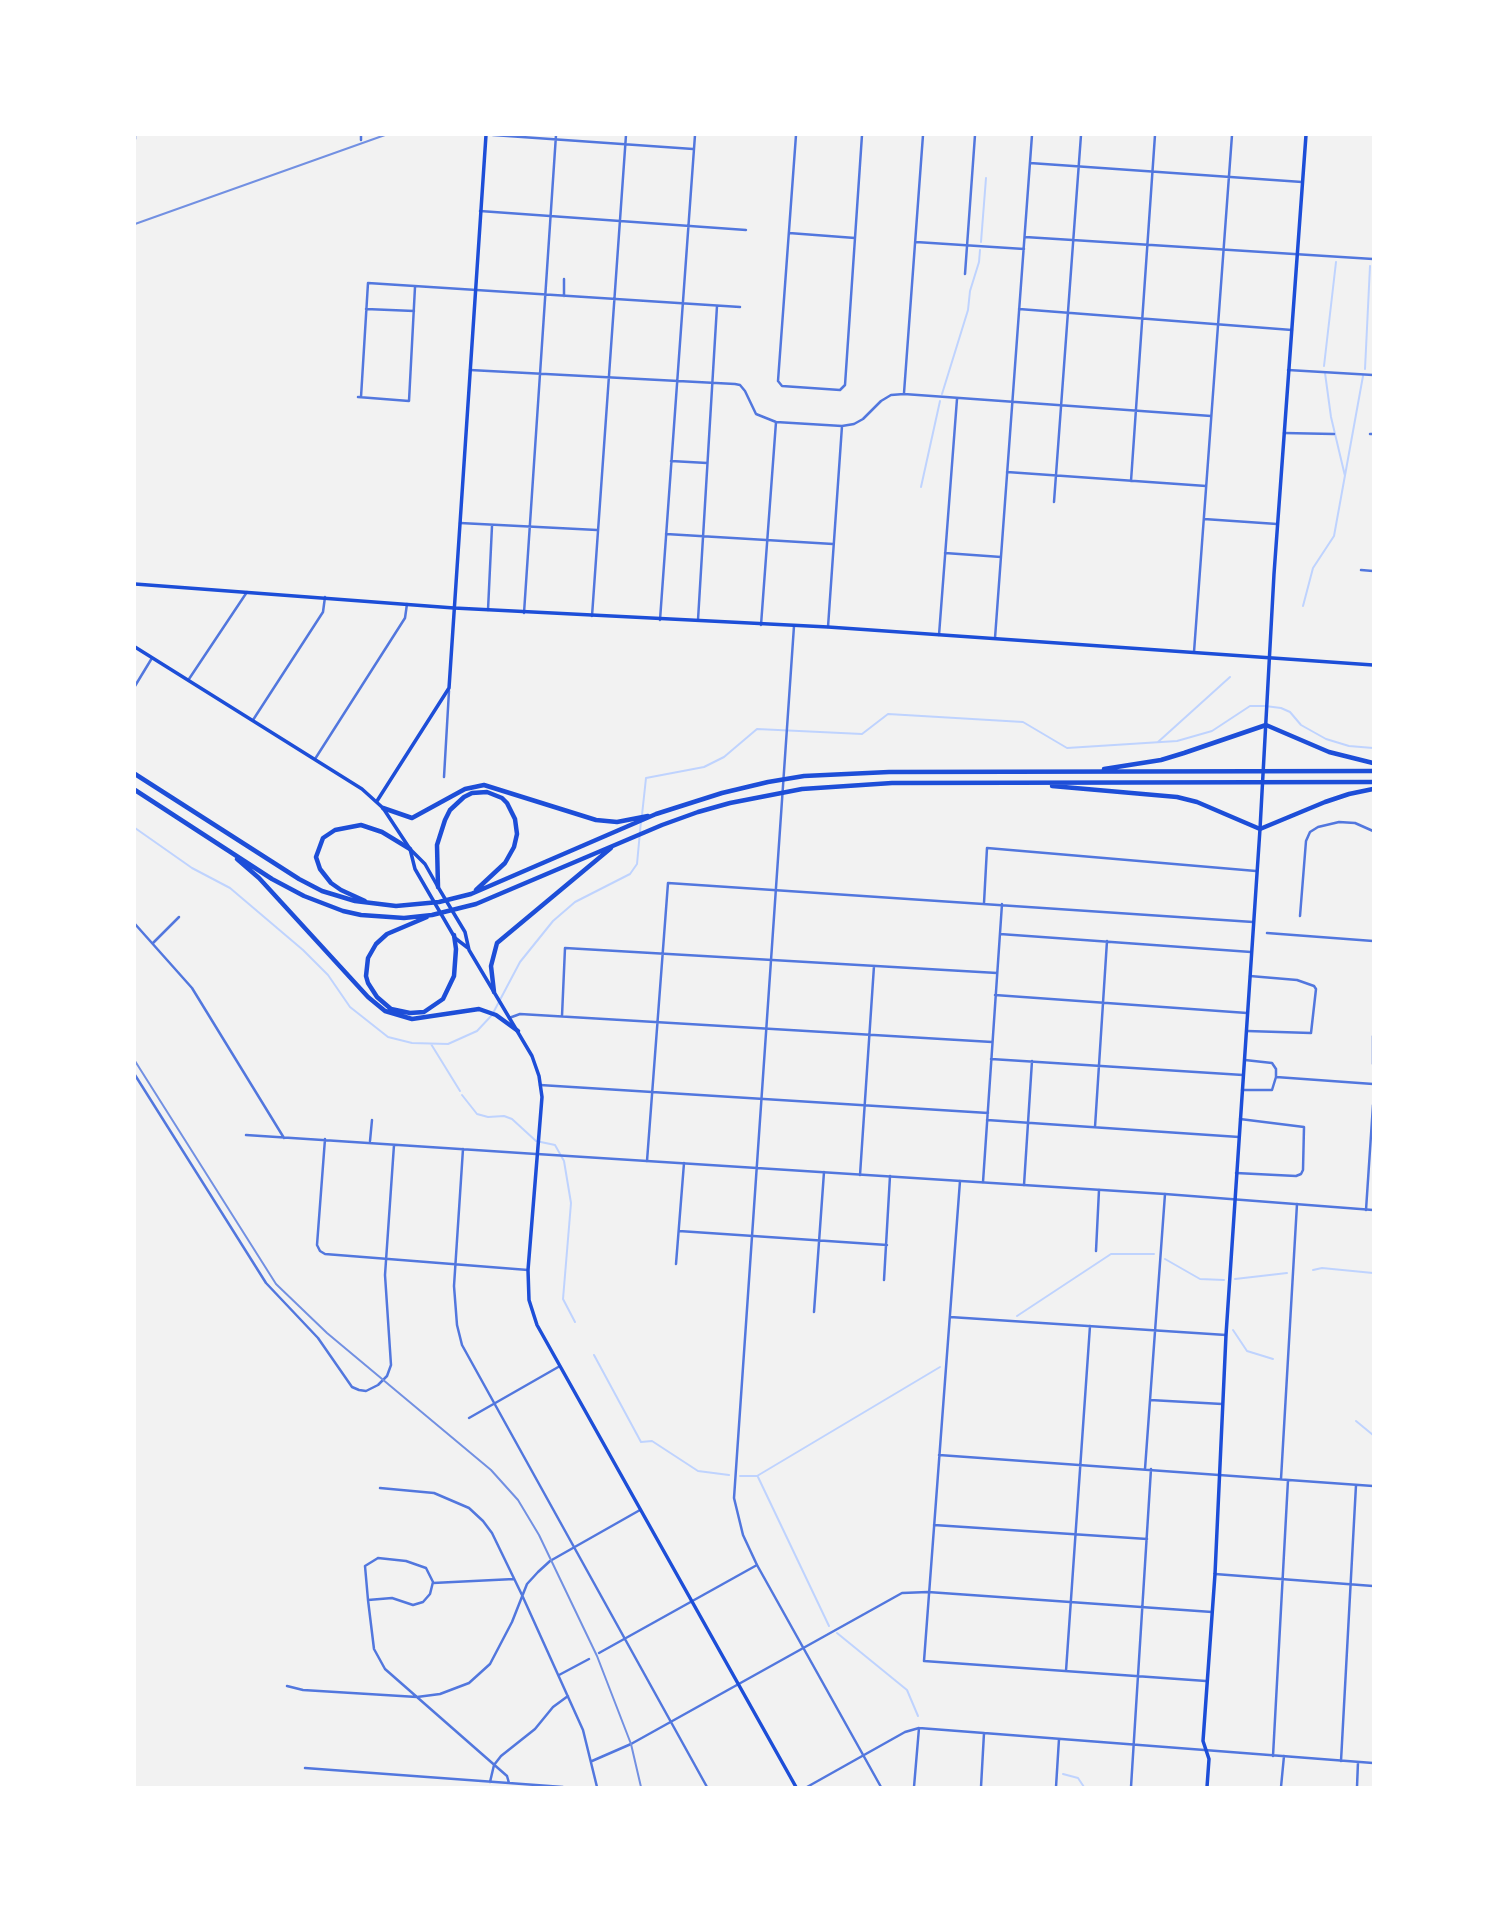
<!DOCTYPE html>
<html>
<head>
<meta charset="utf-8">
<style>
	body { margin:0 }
	#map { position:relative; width:1508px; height:1922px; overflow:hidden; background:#f2f2f2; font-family:Figtree,sans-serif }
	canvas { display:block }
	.frame { position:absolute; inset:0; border:136px solid #fff; pointer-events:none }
</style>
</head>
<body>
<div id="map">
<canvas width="1508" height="1922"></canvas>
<div class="frame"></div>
</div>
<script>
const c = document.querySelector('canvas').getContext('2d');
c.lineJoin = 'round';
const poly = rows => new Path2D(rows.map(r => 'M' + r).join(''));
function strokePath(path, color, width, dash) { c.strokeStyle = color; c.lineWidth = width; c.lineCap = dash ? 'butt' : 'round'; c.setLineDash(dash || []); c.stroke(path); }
strokePath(poly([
	[981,242,986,178],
	[1324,366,1336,262],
	[1365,369,1370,266],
	[1325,373,1331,417,1345,476],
	[942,394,968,310,970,291,979,262,980,250],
	[921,487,940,401],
	[1303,606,1313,568,1334,536,1363,376],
	[1158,742,1230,677],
	[642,815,646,778,704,767,724,757,757,729,862,734,888,714,1023,722,1067,748,1177,741,1212,731,1250,706,1265,706,1281,708,1290,712,1301,725,1326,739,1349,746,1373,748],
	[135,828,192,868,230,888,303,950,328,975,350,1007,388,1037,412,1043,448,1044,477,1031,492,1015,520,962,553,921,575,902,630,874,637,864,641,821],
	[431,1044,460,1091],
	[462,1095,477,1114,488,1117,504,1116,512,1119,536,1141,555,1145,564,1161,571,1203,563,1299,575,1322],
	[1165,1259,1200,1279,1224,1280],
	[1313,1270,1322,1268,1373,1273],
	[1235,1279,1287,1273],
	[1017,1316,1111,1254,1154,1254],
	[1233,1330,1247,1351,1273,1359],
	[594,1355,641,1442,652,1441,698,1471,729,1475],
	[1356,1421,1373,1435],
	[740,1476,757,1476,940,1367],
	[758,1477,829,1626],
	[837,1633,907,1690,918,1716],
	[1063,1774,1078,1778,1084,1787]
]), '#bfd3fe', 2);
strokePath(poly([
	[493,135,693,149],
	[796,135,778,381,782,386,840,390,845,385,862,135],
	[135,139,135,135],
	[361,140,361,135],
	[1030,163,1302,182],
	[480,211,746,230],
	[789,233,855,238],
	[1025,237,1373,259],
	[916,242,1024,249],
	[965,274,975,135],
	[564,279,564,296],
	[366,309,414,311],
	[1019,309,1292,330],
	[470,370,735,384,740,385,745,391,756,414,776,422,842,426,854,424,863,419,881,401,891,395,904,394,1211,416],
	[1288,370,1373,375],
	[904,393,923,135],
	[358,397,409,401,415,287],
	[361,397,368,283,740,307],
	[1284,433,1334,434],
	[1370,434,1373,434],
	[671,461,707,463],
	[1007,472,1206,486],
	[1131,481,1155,135],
	[1054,502,1081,135],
	[1204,519,1277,524],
	[460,523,597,530],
	[666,534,833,544],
	[945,553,1001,557],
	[1361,570,1373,571],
	[488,610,492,526],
	[524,613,556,135],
	[592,616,626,135],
	[660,620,695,135],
	[698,620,717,306],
	[761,625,776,422],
	[828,627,842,426],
	[939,635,957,399],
	[995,638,1032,135],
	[1194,652,1232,135],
	[189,679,247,592],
	[135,686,152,658],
	[253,720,323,612,325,597],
	[315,759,405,618,407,604],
	[444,777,449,691],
	[984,903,987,848,1256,871],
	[1300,916,1306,841,1310,832,1318,827,1339,822,1355,823,1373,831],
	[135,924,192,988,284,1138],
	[1267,933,1373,941],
	[1000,934,1251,952],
	[153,943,179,917],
	[995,995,1247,1013],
	[562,1016,565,948,997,973],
	[509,1018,520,1014,992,1042],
	[1247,1031,1311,1033,1316,989,1314,986,1297,980,1250,976],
	[1373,1036,1373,1064],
	[991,1059,1243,1075],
	[135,1075,266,1283,318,1338,352,1387,359,1390,366,1391,378,1385,387,1376,391,1365,385,1275,394,1145],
	[1276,1077,1373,1084],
	[540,1085,988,1113],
	[1242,1090,1272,1090,1276,1077,1276,1069,1272,1063,1245,1060],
	[987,1120,1239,1137],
	[1095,1127,1107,941],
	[246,1135,536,1154],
	[325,1139,317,1245,320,1251,325,1254,528,1270],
	[370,1141,372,1120],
	[463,1149,454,1286,457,1325,462,1345,707,1787],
	[647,1161,668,883,1253,922],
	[1236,1173,1296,1176,1301,1174,1303,1170,1304,1127,1240,1119],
	[860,1175,874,966],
	[960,1181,924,1661,1206,1681],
	[983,1182,1002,904],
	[1024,1185,1032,1061],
	[1366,1210,1373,1105],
	[679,1231,887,1245],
	[1096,1251,1099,1190],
	[676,1264,684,1163],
	[884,1280,890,1176],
	[814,1312,824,1172],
	[950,1317,1226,1335],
	[1150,1400,1222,1404],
	[469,1418,560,1366],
	[939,1455,1373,1486],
	[1145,1469,1165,1194],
	[1281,1479,1297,1204],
	[380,1488,434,1493,469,1508,483,1521,492,1533,522,1595,583,1730,597,1787],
	[934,1525,1147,1539],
	[378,1558,406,1561,426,1568,433,1582,430,1594,423,1602,413,1605,392,1598,368,1600,365,1566,378,1558],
	[1215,1574,1373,1586],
	[433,1583,514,1579],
	[368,1600,374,1649,385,1669,507,1776,509,1783],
	[599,1653,757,1565],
	[1066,1671,1090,1326],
	[559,1675,589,1659],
	[287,1686,303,1690,417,1697,440,1694,469,1683,490,1664,512,1622,527,1584,538,1572,550,1561,640,1510],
	[1273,1756,1288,1480],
	[592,1761,631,1744,902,1593,928,1592,1212,1612],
	[1341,1761,1356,1485],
	[305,1768,563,1787],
	[490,1782,494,1765,501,1756,535,1729,553,1707,568,1696],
	[807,1787,905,1732,919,1728,1373,1763],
	[914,1787,919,1728],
	[981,1787,984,1733],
	[1056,1787,1059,1739],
	[1131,1787,1151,1469],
	[1281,1787,1284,1756],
	[1357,1787,1358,1762]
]), '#5277de', 2.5);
strokePath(poly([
	[794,626,734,1498,743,1535,757,1565,881,1787],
	[537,1154,1165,1194,1373,1210]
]), '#5277de', 2.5);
strokePath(poly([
	[377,801,449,688,486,135],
	[1207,1787,1209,1759,1203,1741,1215,1574,1226,1335,1260,829,1274,574,1306,135]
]), '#1d4ed8', 3.5);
strokePath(poly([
	[135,584,454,608,828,627,1373,665],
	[135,647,362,789,383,808,410,849,425,864,438,887]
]), '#1d4ed8', 3.5);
strokePath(poly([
	[410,849,415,869,455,938,468,948],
	[438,887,465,932,469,950,532,1056,539,1076,542,1097,528,1270,529,1300,537,1325,796,1787]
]), '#1d4ed8', 3.5);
strokePath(poly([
	[1104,769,1161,760,1184,753,1266,725,1329,752,1373,763],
	[135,774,299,879,322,891,355,901,396,906,439,902,471,894,656,814,722,793,768,782,804,776,889,772,1373,771],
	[1052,786,1177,797,1197,802,1260,829,1325,802,1349,794,1373,789],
	[135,790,272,879,304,896,343,911,361,915,404,918,432,915,476,904,662,825,698,812,730,803,802,789,892,783,1373,782],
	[383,808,412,818,465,789,484,785,596,820,617,822,648,816],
	[237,859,259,878,368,997,385,1011,412,1019,479,1009,496,1015,518,1031],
	[438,887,437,845,445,820,450,810,464,797,472,793,487,792,502,798,507,803,515,819,517,834,514,847,505,863,476,890],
	[365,901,341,890,331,883,320,869,316,857,323,838,335,830,361,825,382,832,410,849],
	[427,917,387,934,376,944,368,958,366,976,368,983,377,997,391,1009,410,1013,424,1012,443,999,454,976,456,949,454,935],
	[494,992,491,966,497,943,611,848]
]), '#1d4ed8', 4.5);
strokePath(poly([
	[135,224,385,135],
	[135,1061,276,1284,327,1333,491,1470,518,1500,539,1535,597,1656,631,1744,641,1787]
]), '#7290e2', 2);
</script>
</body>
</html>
